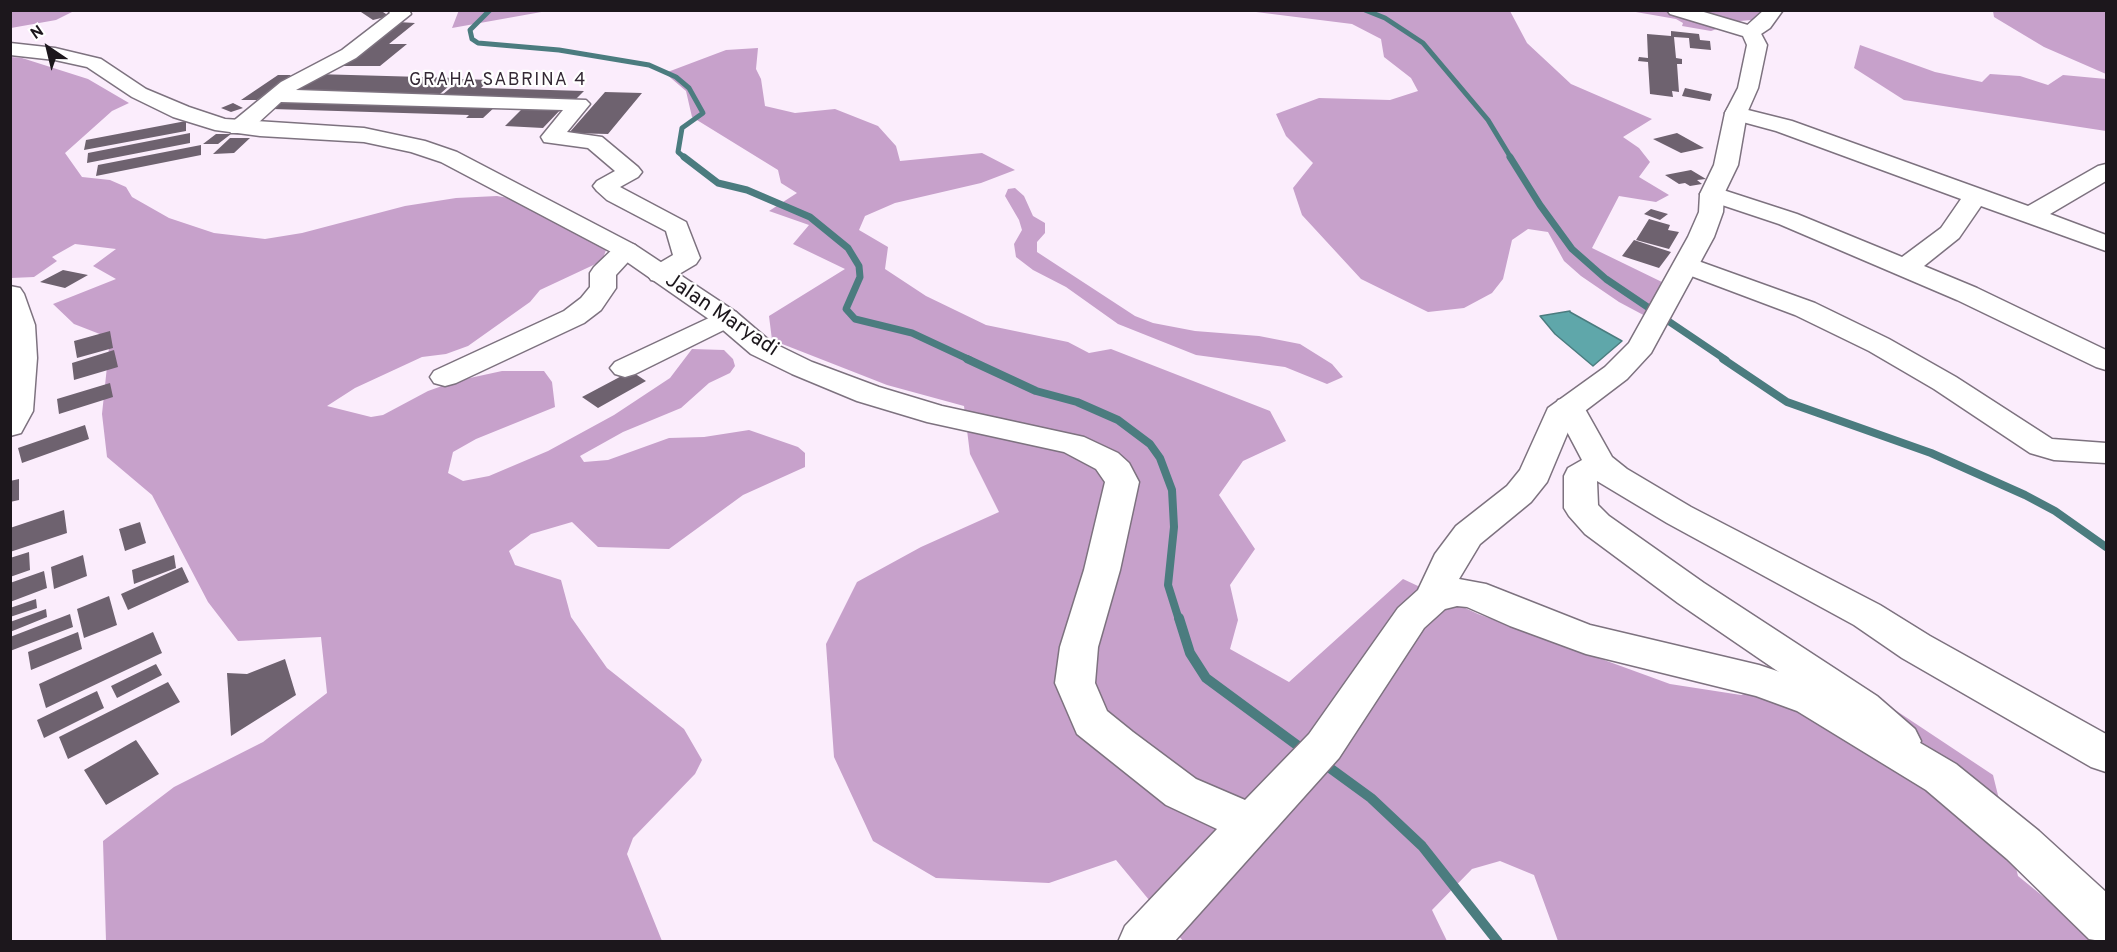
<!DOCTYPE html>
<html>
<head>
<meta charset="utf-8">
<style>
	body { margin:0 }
	#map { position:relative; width:2117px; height:952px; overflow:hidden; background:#fbedfc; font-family:Overpass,sans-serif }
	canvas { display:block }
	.frame { position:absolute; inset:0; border:12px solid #1c171c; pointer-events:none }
	.north { position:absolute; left:18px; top:18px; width:60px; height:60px; -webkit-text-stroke:4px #fff; paint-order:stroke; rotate:325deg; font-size:16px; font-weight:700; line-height:24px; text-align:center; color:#1c171c }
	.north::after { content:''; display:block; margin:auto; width:21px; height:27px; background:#1c171c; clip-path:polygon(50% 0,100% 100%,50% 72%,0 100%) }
</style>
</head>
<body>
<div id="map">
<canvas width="2117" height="952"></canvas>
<div class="frame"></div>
<div class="north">N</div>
</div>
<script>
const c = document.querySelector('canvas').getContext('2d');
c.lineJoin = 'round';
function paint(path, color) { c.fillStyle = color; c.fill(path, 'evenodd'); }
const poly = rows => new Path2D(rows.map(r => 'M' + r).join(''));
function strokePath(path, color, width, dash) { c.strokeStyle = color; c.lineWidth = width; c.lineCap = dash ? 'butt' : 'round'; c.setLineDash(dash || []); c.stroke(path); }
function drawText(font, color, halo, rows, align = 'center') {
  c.font = font + ' Overpass,sans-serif'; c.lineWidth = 4.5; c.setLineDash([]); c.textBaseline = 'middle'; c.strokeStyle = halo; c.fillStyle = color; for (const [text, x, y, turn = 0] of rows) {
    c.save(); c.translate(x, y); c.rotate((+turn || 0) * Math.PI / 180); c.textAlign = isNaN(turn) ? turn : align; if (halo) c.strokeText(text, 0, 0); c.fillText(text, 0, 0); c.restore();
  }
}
paint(poly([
	[11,10,74,10,74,11,56,20,11,28],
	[459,10,547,10,547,11,452,28],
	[1248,11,1510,11,1527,43,1571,84,1652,119,1623,137,1639,148,1650,162,1639,177,1669,195,1656,202,1619,196,1592,248,1664,283,1649,318,1619,302,1581,276,1564,261,1548,232,1528,229,1512,240,1503,279,1492,293,1464,308,1428,312,1361,279,1302,215,1293,188,1313,163,1286,136,1276,114,1319,98,1390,100,1418,91,1411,78,1384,57,1381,39,1352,24],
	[1630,11,1786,11,1763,19,1740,21,1711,31,1682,26,1683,23,1676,19],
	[1993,11,2106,11,2106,74,2044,47,1994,17],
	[1860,45,1935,72,1982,82,1990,74,2020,76,2048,85,2063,75,2106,79,2106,131,1904,100,1854,68],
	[758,48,756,69,761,79,765,106,795,113,835,109,878,126,896,146,900,161,982,153,1015,170,981,183,895,203,865,216,859,230,888,247,885,269,926,296,986,325,1068,342,1089,353,1111,349,1270,411,1286,441,1243,461,1219,495,1255,549,1230,585,1238,620,1230,649,1289,682,1403,579,1478,614,1670,684,1741,695,1787,682,1880,700,1993,775,2018,876,2098,941,1558,941,1534,875,1500,861,1472,869,1432,910,1447,941,1183,941,1116,860,1049,883,936,878,873,841,834,757,826,644,857,582,921,547,999,512,970,454,964,406,887,385,772,340,769,316,845,269,793,244,809,225,769,211,797,193,781,183,778,170,692,117,686,91,665,73,726,50],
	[11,57,22,58,88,79,129,103,112,111,65,153,82,177,110,180,126,187,132,197,169,218,214,233,265,239,302,233,405,206,456,198,497,196,527,201,606,250,602,261,540,290,530,302,468,346,446,354,422,357,355,388,327,406,371,417,383,415,428,391,456,381,502,371,544,371,552,382,555,407,476,439,453,452,448,473,463,481,489,476,548,451,614,415,670,378,692,349,724,350,733,359,735,366,730,373,709,383,681,408,623,432,580,456,584,462,608,460,669,438,704,437,749,430,798,447,805,453,805,467,743,495,669,549,598,547,572,522,531,534,509,551,515,565,561,580,571,617,607,668,684,729,702,760,695,774,633,838,627,854,662,941,106,941,103,841,174,787,263,742,327,693,321,637,238,641,208,602,152,495,107,457,102,414,110,338,74,324,53,304,116,279,93,266,116,249,75,244,52,257,57,261,34,277,11,278],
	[1015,188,1024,196,1033,216,1045,223,1045,233,1037,242,1037,252,1135,316,1153,323,1195,331,1259,336,1300,344,1332,364,1343,377,1327,384,1285,367,1196,355,1118,324,1066,287,1033,270,1016,257,1014,244,1022,230,1019,220,1005,196,1008,189]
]), '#c7a1cb');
const water = poly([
	[1570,311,1570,312,1622,341,1593,366,1555,334,1540,316,1570,311]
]);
paint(water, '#5fa7aa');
strokePath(water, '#4b7c7f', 1.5);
strokePath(poly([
	[490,10,470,30,472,39,478,43,559,50,649,65,676,77,689,88,703,113,682,128,678,152,685,158],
	[1365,10,1385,18,1423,43,1488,120,1511,158]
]), '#4b7c7f', 5);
strokePath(poly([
	[684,157,718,183,747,190,810,217,848,248,859,266,860,277,846,309,855,319,912,333,970,360],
	[1510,157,1540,205,1572,249,1606,279,1726,360]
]), '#4b7c7f', 7);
strokePath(poly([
	[967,359,1036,391,1077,402,1118,420,1150,444,1160,458,1172,490,1174,527,1168,585,1179,620],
	[1723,359,1787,402,1931,453,2025,495,2055,511,2106,547]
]), '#4b7c7f', 8);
strokePath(poly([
	[1179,618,1190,653,1206,678,1305,751],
	[1323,763,1371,798,1422,846,1498,942]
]), '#4b7c7f', 10);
paint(poly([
	[358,10,380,10,389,16,373,20],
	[398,22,415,23,389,44,407,44,380,66,342,66],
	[1671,31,1699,34,1700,40,1710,41,1711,50,1690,48,1689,38,1674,37,1676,58,1682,59,1682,64,1677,64,1679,92,1672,91,1673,97,1650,94,1648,62,1638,61,1639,57,1648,58,1647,34,1671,36],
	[315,74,458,78,440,94,293,90],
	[278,75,291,75,257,100,241,100],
	[461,79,489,80,481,88,584,91,576,99,442,95],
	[1685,88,1712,94,1710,101,1682,96],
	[605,92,642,93,608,134,569,133],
	[284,100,497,105,483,118,466,118,469,115,272,109],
	[233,103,243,108,231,112,221,108],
	[525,106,563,107,543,128,505,126],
	[186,121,186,131,84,150,86,140],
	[190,133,190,143,87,163,88,153],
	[1677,133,1704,148,1681,153,1653,139],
	[216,134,231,134,218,144,203,144],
	[230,138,250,138,234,153,213,154],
	[201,145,201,155,96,176,98,165],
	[1691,170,1706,179,1697,180,1702,184,1690,186,1685,183,1679,184,1665,175],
	[1651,209,1668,214,1660,220,1644,214],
	[1649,219,1670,225,1668,230,1679,232,1669,249,1636,240],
	[1634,240,1671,252,1659,268,1622,256],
	[63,270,88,275,65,288,40,282],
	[110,331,113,348,77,358,74,341],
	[114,350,118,367,74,380,72,363],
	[631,371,646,381,598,408,582,397],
	[110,383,113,397,59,414,57,399],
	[85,425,89,439,22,463,18,448],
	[19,479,19,500,10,502,10,481],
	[64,510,67,533,10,552,10,528],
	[140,522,146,543,125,551,119,529],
	[29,552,30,570,10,577,10,558],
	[83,555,87,576,54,589,51,567],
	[174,555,176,568,134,584,132,570],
	[182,567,189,582,128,610,121,594],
	[44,571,47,588,10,602,10,583],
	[109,596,117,625,84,638,77,609],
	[36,599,37,608,10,617,10,608],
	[46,609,47,617,10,632,10,622],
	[70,614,73,627,10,651,10,637],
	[78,632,82,649,31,670,28,652],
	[153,632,162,653,46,708,39,684],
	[285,659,296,695,231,736,227,673,247,674],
	[156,664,162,675,117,698,111,686],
	[168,682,180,702,68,759,59,737],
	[97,691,104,708,44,738,37,720],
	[136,740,159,774,106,805,84,770]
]), '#6e626f');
const minor = poly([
	[388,10,409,10,411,14,356,58,296,90,586,100,590,104,567,132,602,137,638,167,642,172,638,177,620,187,686,222,700,258,696,264,669,280,660,282,651,280,647,274,651,268,673,255,666,231,607,200,597,191,593,186,597,181,615,171,588,148,544,142,541,137,563,110,281,102,247,133,231,133,228,128,231,123,281,82,342,50,390,13,388,10],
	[1764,10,1783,10,1770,28,1758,36,1744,36,1742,32,1744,28,1764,10],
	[1736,107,1792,121,2028,206,2098,166,2106,164,2106,181,2050,214,2106,235,2106,251,1981,206,1959,238,1924,266,1977,288,2106,350,2106,370,2096,367,1957,300,1779,224,1704,199,1700,194,1704,189,1712,187,1720,189,1797,214,1902,257,1941,228,1961,199,1776,131,1728,118,1725,113,1728,108,1736,107],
	[626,242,635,245,639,250,616,275,616,288,601,310,584,323,456,383,445,386,434,383,430,377,434,371,564,311,581,298,590,287,590,273,594,267,617,245,626,242],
	[1687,257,1815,303,1889,339,1956,377,2052,439,2106,443,2106,463,2054,460,2030,453,1934,389,1869,351,1795,315,1678,271,1674,265,1678,259,1687,257],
	[10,286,20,288,24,294,35,325,37,358,33,411,21,433,10,436,10,286],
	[726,310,736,312,740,318,736,324,635,374,625,377,615,374,610,368,615,362,726,310],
	[1569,397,1580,400,1612,457,1627,469,1691,507,1880,605,1930,636,2106,734,2106,772,2091,767,1902,658,1854,625,1667,523,1597,481,1598,505,1609,516,1704,583,1877,696,1915,729,1921,741,1915,753,1900,758,1885,753,1849,720,1678,603,1585,534,1569,516,1564,508,1564,476,1568,468,1582,460,1554,407,1558,400,1569,397]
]);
const tertiary = poly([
	[1667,10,1697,10,1758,28,1767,45,1758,88,1747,113,1738,165,1724,194,1723,212,1714,237,1651,353,1627,379,1573,420,1547,482,1531,502,1480,544,1459,579,1486,584,1590,625,1759,665,1825,687,1956,764,2039,831,2106,892,2106,942,2089,939,2007,859,1926,790,1797,711,1756,696,1586,654,1510,626,1467,607,1457,606,1445,609,1424,628,1339,758,1174,942,1118,942,1125,926,1217,829,1166,805,1077,734,1055,683,1060,647,1084,570,1105,482,1096,469,1064,452,927,422,857,401,792,374,751,354,716,324,617,255,441,162,411,152,364,142,260,136,215,130,173,117,132,97,87,67,55,60,10,55,10,43,55,48,101,59,146,89,189,107,225,119,364,128,425,141,457,152,635,245,736,312,771,342,812,362,879,387,942,406,1084,437,1118,453,1129,463,1139,482,1120,570,1098,647,1095,683,1107,711,1133,732,1196,779,1245,800,1309,734,1398,608,1418,590,1435,554,1456,526,1507,486,1520,470,1548,408,1605,367,1629,343,1688,237,1699,212,1700,194,1714,165,1725,113,1738,88,1747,45,1743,36,1670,14,1667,10]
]);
strokePath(minor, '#7d727f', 3);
strokePath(tertiary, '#7d727f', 3);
paint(minor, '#fff');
paint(tertiary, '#fff');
c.letterSpacing = '1.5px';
drawText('18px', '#342935', '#fff', [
	["GRAHA SABRINA 4",498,81]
]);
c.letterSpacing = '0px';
drawText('21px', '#1c171c', '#fff', [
	["Jalan Maryadi",721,316,34]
]);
</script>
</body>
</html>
